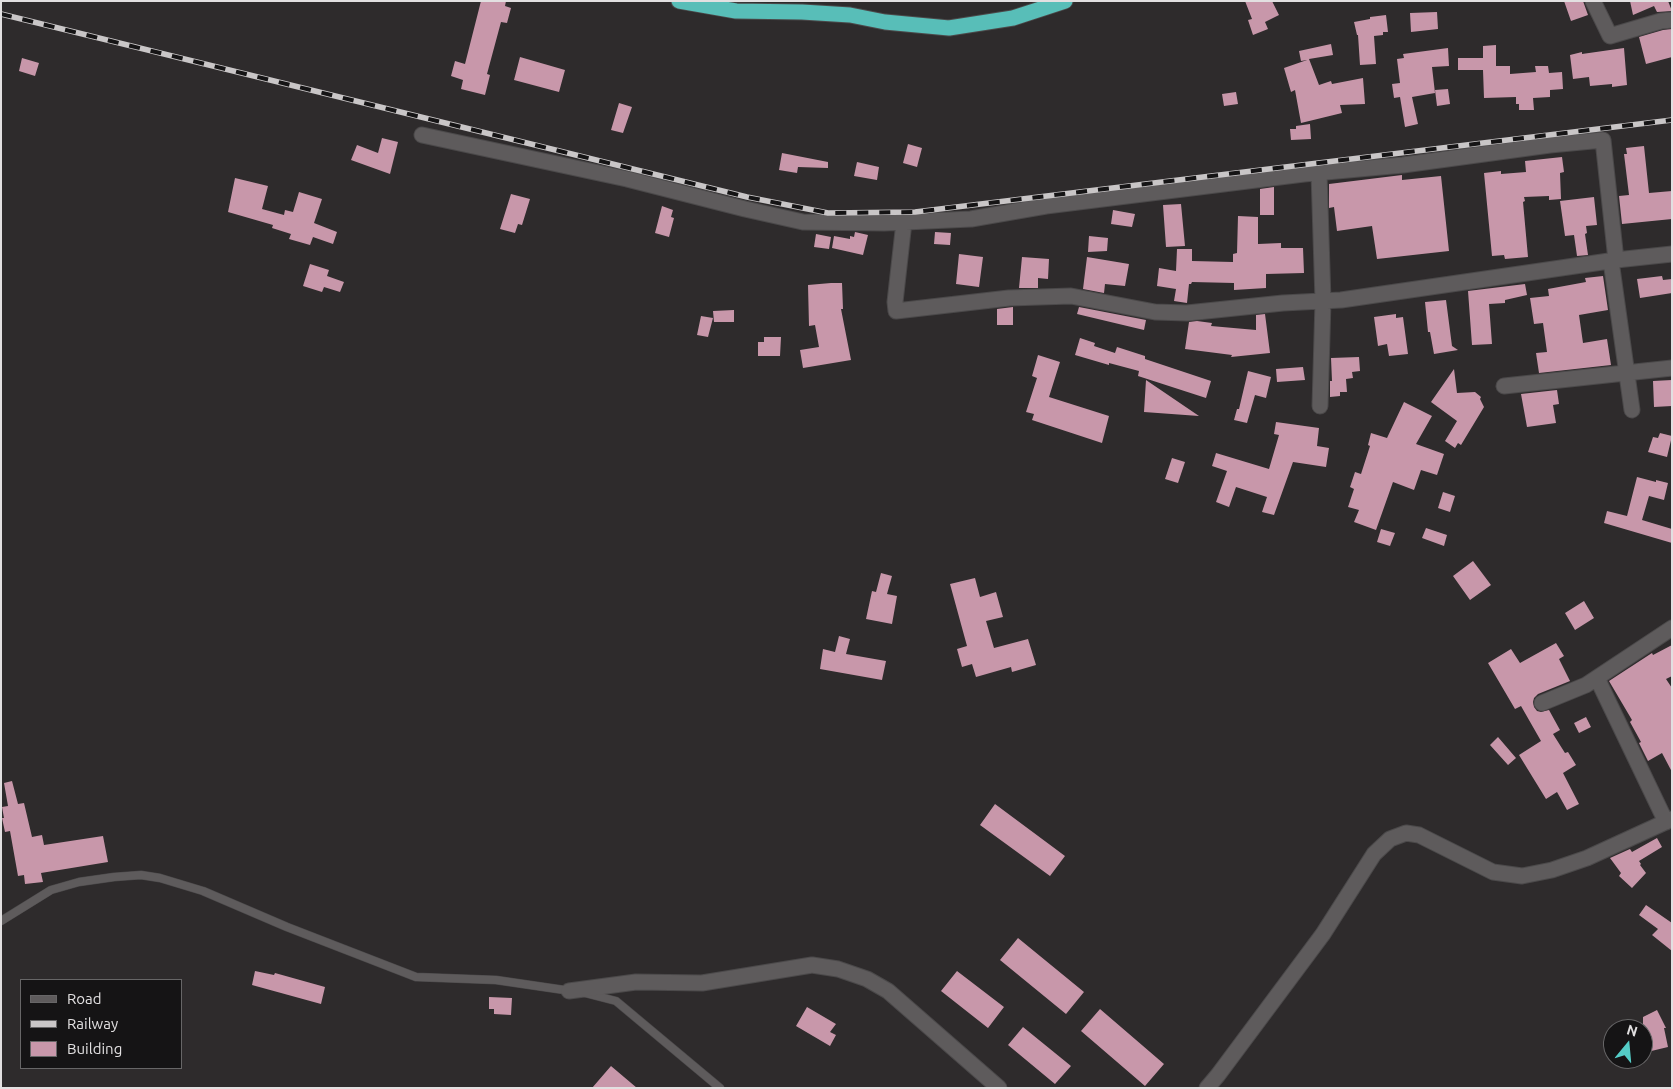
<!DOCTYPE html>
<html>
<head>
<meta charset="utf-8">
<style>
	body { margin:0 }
	#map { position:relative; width:1673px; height:1089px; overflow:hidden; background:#2e2b2c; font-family:Ubuntu,sans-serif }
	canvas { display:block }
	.frame { position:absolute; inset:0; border:2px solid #e2e0e1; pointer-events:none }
	.legend { position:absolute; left:20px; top:979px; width:162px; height:90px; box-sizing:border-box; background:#151415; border:1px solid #676667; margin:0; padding:6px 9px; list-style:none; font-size:15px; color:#e2e0e1 }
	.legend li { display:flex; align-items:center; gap:10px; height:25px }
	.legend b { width:25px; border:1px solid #676667 }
	.north { position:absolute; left:1603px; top:1019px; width:50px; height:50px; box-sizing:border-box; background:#151415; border:1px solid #676667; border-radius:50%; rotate:17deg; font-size:14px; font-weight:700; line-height:20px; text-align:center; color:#e2e0e1 }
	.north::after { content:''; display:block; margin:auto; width:18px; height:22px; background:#54cdc7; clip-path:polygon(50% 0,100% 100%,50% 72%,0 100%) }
</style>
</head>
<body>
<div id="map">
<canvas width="1673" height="1089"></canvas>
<div class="frame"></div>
<ul class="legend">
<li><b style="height:6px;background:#5e5b5c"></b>Road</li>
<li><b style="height:6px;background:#c9c6c7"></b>Railway</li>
<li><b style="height:14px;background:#c897aa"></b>Building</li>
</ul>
<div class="north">N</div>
</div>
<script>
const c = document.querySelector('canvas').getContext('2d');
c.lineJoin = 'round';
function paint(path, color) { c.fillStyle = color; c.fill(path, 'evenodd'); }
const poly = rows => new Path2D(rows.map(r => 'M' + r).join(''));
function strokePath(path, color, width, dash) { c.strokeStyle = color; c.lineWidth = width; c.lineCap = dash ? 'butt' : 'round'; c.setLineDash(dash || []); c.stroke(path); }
paint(poly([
	[481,1,506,1,505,6,511,8,507,23,501,22,487,74,490,75,485,95,461,89,463,80,451,76,455,61,465,64],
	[1245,1,1272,1,1279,15,1265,22,1268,29,1253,35,1248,20,1252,19],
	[1564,1,1583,1,1588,15,1571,21],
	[1630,1,1668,1,1672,11,1657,12,1654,6,1633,15],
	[1437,12,1438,29,1411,32,1410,13],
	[1386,15,1388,32,1383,32,1383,35,1374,36,1376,64,1360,65,1358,35,1357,35,1354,22,1370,19,1370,17],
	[1672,29,1672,57,1646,64,1639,37,1663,30],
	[1331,44,1333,55,1309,59,1319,85,1331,81,1332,84,1363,78,1365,104,1340,105,1342,113,1301,123,1295,90,1291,92,1284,68,1307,60,1301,61,1299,51],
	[1496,45,1496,66,1510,66,1510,74,1536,72,1535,66,1548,66,1549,73,1562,72,1563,89,1550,90,1550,97,1533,98,1534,110,1519,110,1519,104,1516,104,1516,97,1484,98,1483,70,1458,70,1458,58,1483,58,1483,46],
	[1448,48,1449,66,1432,67,1435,93,1412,97,1418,124,1405,127,1400,97,1394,98,1392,84,1400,83,1397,59,1404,58,1403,54],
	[1624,48,1627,85,1612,87,1612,84,1590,86,1589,77,1573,79,1570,55,1582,52,1582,54],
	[520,57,565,70,559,92,514,80],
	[22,58,39,63,35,76,19,71],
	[1448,89,1450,104,1437,106,1435,90],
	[1236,92,1238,104,1224,106,1222,94],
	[619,103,632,107,623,133,611,130],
	[1310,124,1311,139,1291,140,1290,129,1296,129,1296,126],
	[382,138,398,142,390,174,351,160,357,145,378,153],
	[908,144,922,148,917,167,903,163],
	[1644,146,1649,193,1672,191,1672,219,1622,224,1619,196,1629,195,1624,154,1627,154,1626,148],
	[782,153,828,162,828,168,798,167,797,173,779,170],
	[1562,157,1564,172,1560,173,1561,199,1549,200,1549,196,1524,197,1525,201,1523,202,1528,257,1505,259,1504,255,1492,256,1484,173,1501,171,1501,174,1526,172,1525,161],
	[857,162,879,167,877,180,854,176],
	[1402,175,1402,180,1441,176,1449,251,1377,259,1372,226,1337,231,1334,207,1329,208,1329,184],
	[235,178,268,186,262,209,284,215,285,210,293,212,299,192,322,199,314,223,337,232,333,244,313,237,310,245,289,239,291,234,272,228,273,225,228,212],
	[1274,187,1274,215,1260,215,1260,189],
	[511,194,530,199,522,225,518,224,515,233,500,229],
	[1594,197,1597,225,1586,226,1587,233,1585,234,1588,255,1577,256,1574,235,1565,236,1560,201],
	[1181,204,1185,246,1166,247,1163,205],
	[662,206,673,210,671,217,674,218,669,237,655,233],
	[1113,210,1135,214,1132,227,1111,224],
	[1238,216,1258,217,1258,244,1281,243,1281,248,1303,248,1304,273,1266,274,1266,288,1234,290,1234,283,1192,282,1191,284,1189,284,1187,303,1174,301,1176,289,1157,286,1159,268,1176,271,1177,249,1192,249,1192,261,1233,262,1233,254,1237,253],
	[855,232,868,235,863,255,832,248,834,236,850,239,850,236,854,237],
	[935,232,951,233,950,245,934,244],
	[816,234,831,237,829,249,814,247],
	[1089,236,1108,238,1107,251,1088,252],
	[959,254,983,257,979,287,956,284],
	[1022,257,1049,259,1048,279,1038,278,1038,288,1019,288],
	[1087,257,1129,264,1125,286,1105,284,1104,293,1083,289],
	[310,264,329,270,327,276,344,282,340,292,324,287,322,292,303,286],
	[1603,276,1608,310,1579,315,1583,343,1607,339,1611,365,1539,373,1536,353,1547,352,1543,323,1534,324,1530,298,1549,296,1548,289,1586,282,1585,278],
	[1662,276,1663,280,1672,279,1672,293,1640,298,1637,279],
	[831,283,842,283,843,309,841,309,851,360,803,368,800,350,819,347,815,325,809,326,808,285],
	[1525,284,1527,295,1505,300,1505,303,1489,304,1492,344,1472,345,1468,291],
	[1446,300,1452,346,1458,350,1434,354,1430,332,1428,332,1425,302],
	[1013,307,1013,325,997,325,997,309],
	[1079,307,1146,320,1144,330,1077,314],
	[734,310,734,322,714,322,713,311],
	[1265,314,1270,353,1231,357,1232,355,1185,349,1189,322,1197,321,1212,323,1211,326,1256,330,1256,315],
	[1396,314,1396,318,1403,317,1408,354,1389,356,1387,344,1378,346,1374,317],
	[701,316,713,318,708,337,697,335],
	[764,337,781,337,780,356,758,356,758,342,764,342],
	[1080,338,1095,343,1094,346,1115,353,1117,347,1145,356,1145,359,1211,381,1206,398,1138,376,1139,371,1109,363,1109,365,1075,355],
	[1038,355,1060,362,1049,397,1109,416,1102,443,1032,420,1034,414,1026,412,1037,378,1032,376],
	[1359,357,1360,371,1352,372,1353,378,1346,379,1347,392,1340,392,1340,396,1330,397,1330,381,1332,381,1331,358],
	[1303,367,1305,380,1277,382,1276,369],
	[1454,369,1457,393,1475,392,1481,397,1480,399,1484,407,1461,445,1458,443,1455,448,1445,441,1457,421,1431,402],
	[1248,371,1271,377,1266,398,1255,395,1247,423,1234,420,1237,409,1239,409],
	[1146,380,1199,416,1144,412],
	[1672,380,1672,406,1654,407,1653,381],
	[1557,390,1559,404,1553,405,1556,423,1527,427,1521,394],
	[1404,402,1432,416,1416,444,1444,454,1437,475,1421,470,1414,490,1393,482,1376,530,1354,522,1359,510,1348,507,1354,489,1350,487,1355,472,1361,474,1370,446,1368,445,1371,433,1387,438],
	[1276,422,1319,428,1317,446,1329,448,1326,467,1293,462,1274,515,1262,512,1267,497,1236,487,1229,507,1216,502,1227,471,1212,466,1216,453,1269,469,1279,435,1274,434],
	[1660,433,1672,436,1667,457,1648,452,1653,437,1658,438],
	[1172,458,1185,462,1178,483,1165,479],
	[1637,477,1656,482,1656,480,1668,483,1664,500,1649,496,1642,520,1672,529,1672,543,1604,523,1607,511,1627,516],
	[1443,492,1455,496,1450,512,1438,508],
	[1426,528,1447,535,1444,546,1422,538],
	[1381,529,1395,533,1390,546,1377,542],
	[1473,561,1491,585,1470,600,1453,576],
	[881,573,892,576,887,594,897,596,892,624,866,619,872,591,876,592],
	[975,578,980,597,996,592,1003,617,986,621,994,648,1028,639,1036,665,1012,672,1011,667,976,677,972,664,962,667,957,649,967,646,950,584],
	[1584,601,1594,618,1575,630,1565,613],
	[839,636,850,639,846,654,886,661,882,680,820,669,823,649,835,652],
	[1556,643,1564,656,1559,659,1570,681,1538,694,1534,698,1533,702,1534,707,1537,711,1541,712,1549,710,1560,730,1553,734,1565,753,1568,752,1576,765,1563,773,1579,804,1567,810,1557,792,1546,799,1519,755,1541,741,1521,706,1515,709,1488,663,1511,649,1520,663],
	[1672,645,1672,676,1666,679,1672,688,1672,772,1662,753,1648,761,1639,743,1641,742,1630,722,1632,720,1609,681,1652,653,1653,655],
	[1586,717,1591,727,1579,733,1574,723],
	[1498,737,1516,758,1508,765,1490,745],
	[12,781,18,804,24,803,32,837,42,835,44,845,103,836,108,862,41,873,43,882,25,884,24,875,18,876,10,831,5,832,2,818,4,818,2,807,8,806,4,783],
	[995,804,1065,856,1050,876,980,825],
	[1657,838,1662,847,1639,861,1641,864,1640,865,1646,873,1632,888,1619,876,1621,873,1610,858,1630,849,1632,852],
	[1646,905,1672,923,1672,951,1652,935,1658,929,1639,915],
	[1018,938,1084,992,1066,1014,1000,960],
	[255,971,274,975,275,973,325,987,321,1004,252,985],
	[957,971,1004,1007,988,1028,941,991],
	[489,997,512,998,511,1015,494,1014,494,1009,489,1009],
	[807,1007,836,1024,830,1032,836,1035,830,1046,796,1026],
	[1100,1009,1164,1064,1145,1086,1081,1031],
	[1657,1010,1666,1028,1664,1028,1668,1047,1643,1053,1643,1017],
	[1023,1027,1071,1066,1055,1084,1008,1045],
	[611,1066,637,1088,592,1088]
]), '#c897aa');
const lane = poly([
	[1,921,51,890,79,882,114,877,141,875,160,878,203,891,287,927,416,977,496,980,571,991],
	[585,993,616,1001,720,1088]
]);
const street = poly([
	[1593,1,1610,36,1661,21,1672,20],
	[422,135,627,179,745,209,803,222,884,223,971,219,1046,206,1304,174,1403,165,1550,145,1603,140,1616,260,1672,254],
	[1319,173,1323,301,1320,406],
	[904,222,895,302,896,311,1009,298,1071,296,1155,312,1187,313,1283,303,1341,300,1616,260],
	[1611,261,1632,410],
	[1504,386,1672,368],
	[1597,678,1666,822],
	[1542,703,1586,685,1672,628],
	[569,991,636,982,702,983,812,965,838,969,867,979,888,991,999,1088],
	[1207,1088,1218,1075,1323,934,1374,854,1390,839,1406,833,1419,835,1493,872,1522,876,1552,870,1587,858,1672,819]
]);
const highway = poly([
	[679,1,736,11,802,12,850,15,885,22,949,28,1013,18,1065,1]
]);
strokePath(lane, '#4b494a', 9);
strokePath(street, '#4b494a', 17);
strokePath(highway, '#4b494a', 17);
strokePath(lane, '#5e5b5c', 8);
strokePath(street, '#5e5b5c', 15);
strokePath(highway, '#58beb8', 15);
const rail = poly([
	[1,14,747,197,828,213,915,212,1672,120]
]);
strokePath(rail, '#c9c6c7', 5.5);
strokePath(rail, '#151415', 4, [11]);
</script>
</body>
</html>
